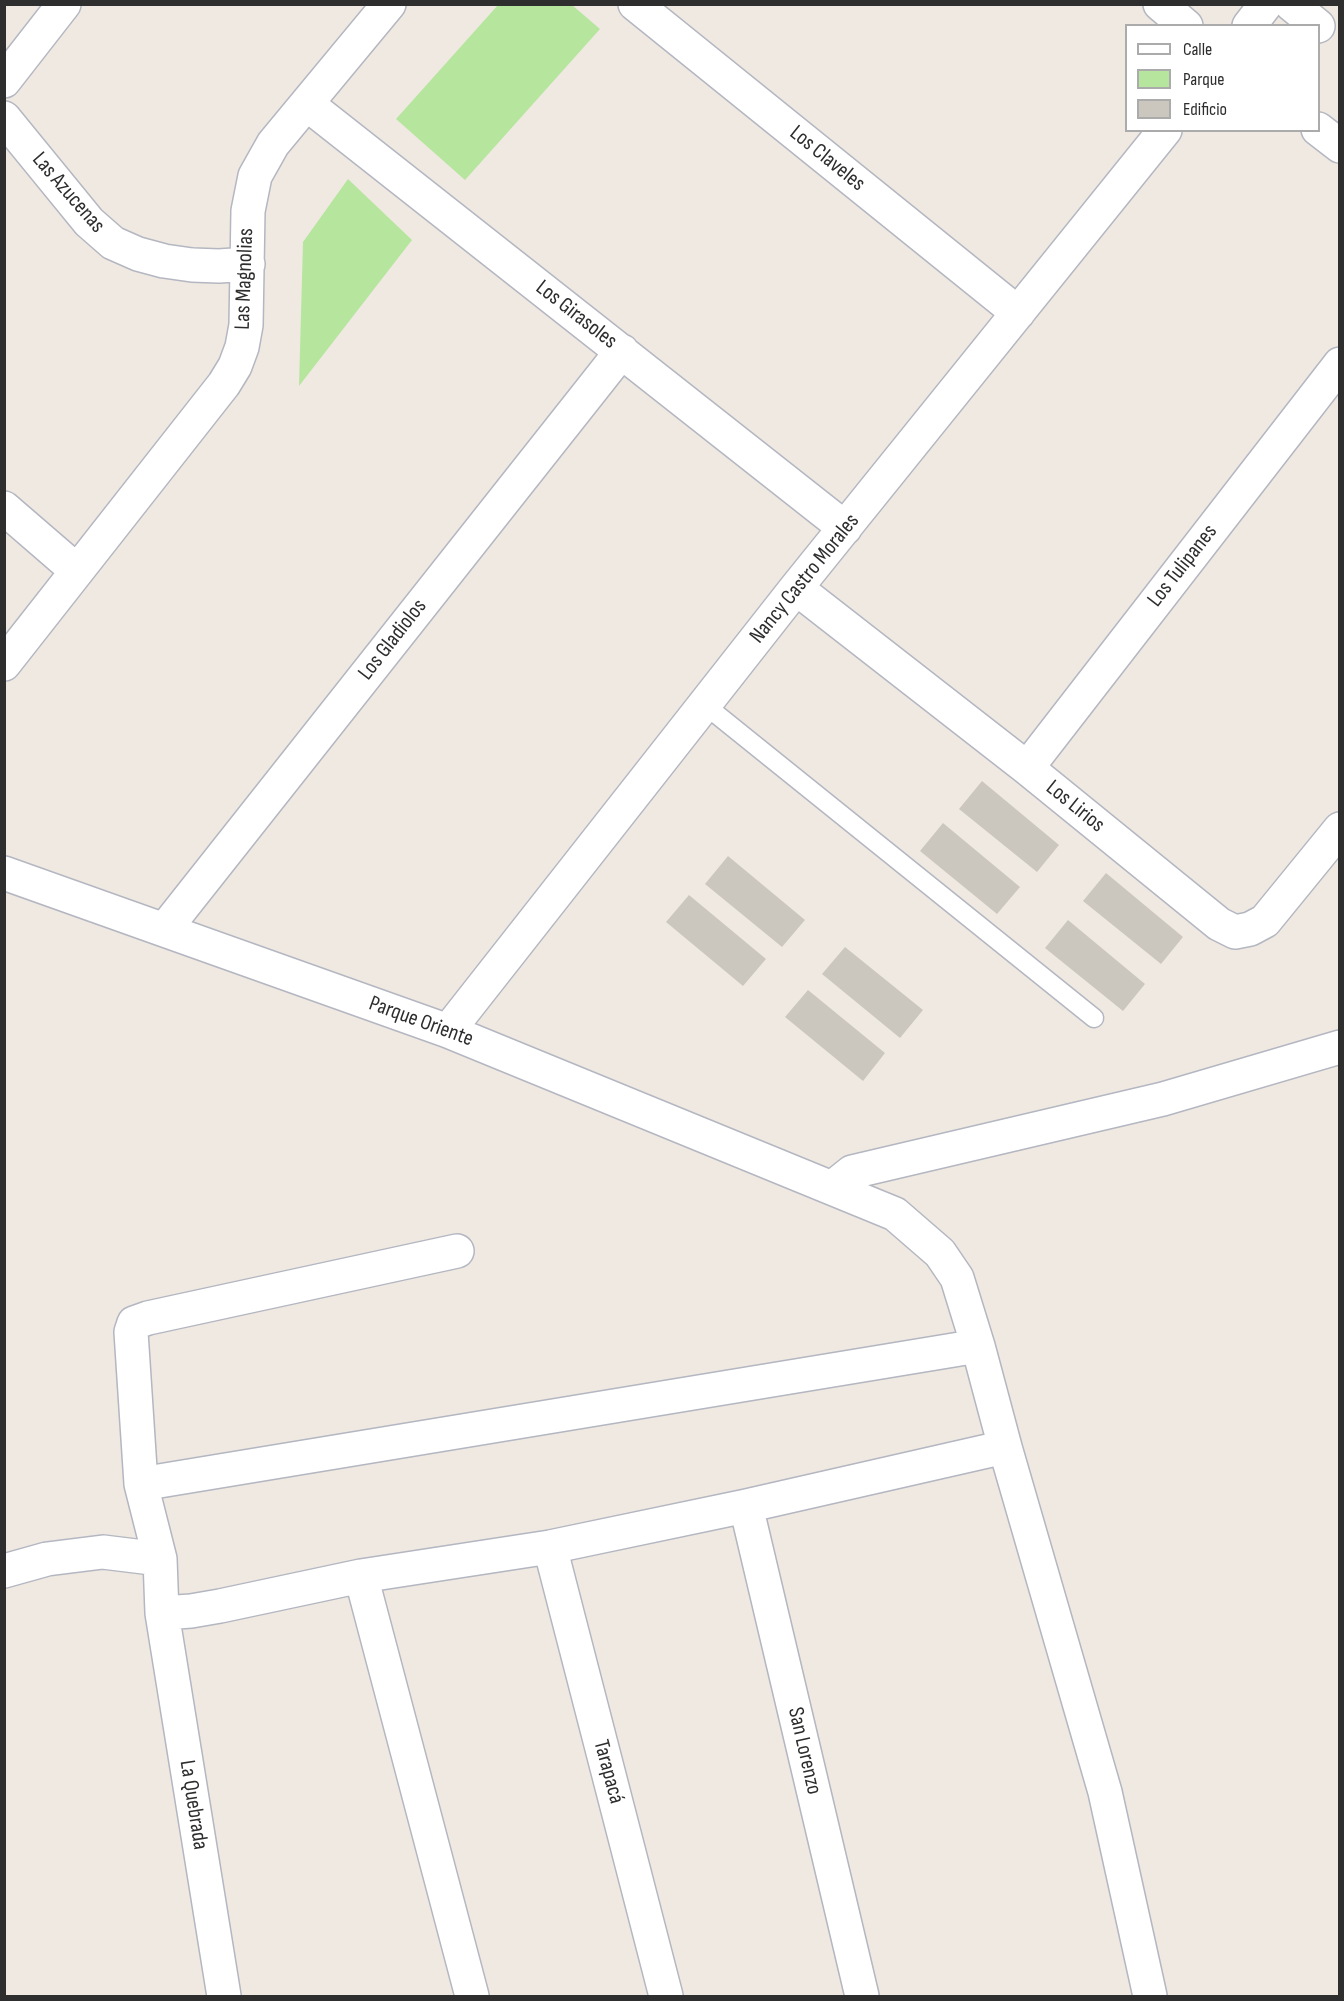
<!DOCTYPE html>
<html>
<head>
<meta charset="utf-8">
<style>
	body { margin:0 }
	#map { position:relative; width:1344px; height:2001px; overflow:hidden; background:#efe9e1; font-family:"Sofia Sans Condensed",sans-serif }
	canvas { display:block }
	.frame { position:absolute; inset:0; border:6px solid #2e2e2e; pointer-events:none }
	.legend { position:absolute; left:1125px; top:24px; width:195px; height:108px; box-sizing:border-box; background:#fff; border:2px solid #ababab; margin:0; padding:8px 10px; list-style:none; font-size:18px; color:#2e2e2e }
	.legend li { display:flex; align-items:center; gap:12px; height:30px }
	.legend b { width:30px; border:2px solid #ababab }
</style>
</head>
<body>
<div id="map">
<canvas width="1344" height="2001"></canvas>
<div class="frame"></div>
<ul class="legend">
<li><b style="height:8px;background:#fff"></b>Calle</li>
<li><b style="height:16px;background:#b6e59e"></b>Parque</li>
<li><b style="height:16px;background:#cbc7bf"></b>Edificio</li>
</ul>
</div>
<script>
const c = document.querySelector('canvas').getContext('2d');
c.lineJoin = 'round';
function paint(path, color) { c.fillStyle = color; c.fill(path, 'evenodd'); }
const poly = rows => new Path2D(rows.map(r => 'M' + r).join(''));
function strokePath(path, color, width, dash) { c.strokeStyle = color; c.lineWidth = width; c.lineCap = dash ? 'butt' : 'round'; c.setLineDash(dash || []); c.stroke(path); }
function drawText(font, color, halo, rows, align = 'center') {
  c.font = font + ' "Sofia Sans Condensed",sans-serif'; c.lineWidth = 6; c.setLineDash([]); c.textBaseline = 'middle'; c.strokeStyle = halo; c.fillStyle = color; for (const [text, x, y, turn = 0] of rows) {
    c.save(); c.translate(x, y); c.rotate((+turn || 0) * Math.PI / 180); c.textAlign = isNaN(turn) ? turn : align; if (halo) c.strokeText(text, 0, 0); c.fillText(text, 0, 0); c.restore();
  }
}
paint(poly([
	[498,5,572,5,600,29,465,180,396,119],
	[348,179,412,240,299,386,303,242]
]), '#b6e59e');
paint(poly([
	[982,781,1059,845,1037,872,959,809],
	[943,823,1020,887,997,914,920,851],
	[728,856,805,920,782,947,705,884],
	[1106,873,1183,937,1161,964,1083,901],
	[689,895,766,959,743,986,666,922],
	[1068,920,1145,984,1123,1011,1045,948],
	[845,947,923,1010,900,1038,822,974],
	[808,990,885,1053,863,1081,785,1017]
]), '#cbc7bf');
const lane = poly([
	[705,705,1094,1018]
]);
const street = poly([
	[635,4,1018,313],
	[1249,26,1266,4],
	[4,81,64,4],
	[307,104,845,528],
	[4,118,89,222,113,243,138,254,164,261,192,265,219,266,248,264],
	[4,508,77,571],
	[796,588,1027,768,1219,924,1235,932,1250,929,1265,921,1340,829],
	[4,664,224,384,235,366,242,347,246,325,248,211,255,176,273,144,389,4],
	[1027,768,1340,364],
	[4,873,448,1031,895,1214,940,1253,957,1278,978,1346,1005,1447,746,1506,550,1547,361,1576,220,1606,191,1611,162,1613],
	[165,929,622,351],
	[448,1031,796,588,1165,130],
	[832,1188,852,1172,1163,1099,1340,1047],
	[1005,1447,1105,1792,1150,1996],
	[141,1484,978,1346],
	[746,1506,862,1996],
	[550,1547,666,1996],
	[4,1571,47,1559,103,1552,160,1559],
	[361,1576,472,1996],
	[224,1996,162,1613,160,1559,141,1484,131,1332,134,1323,148,1318,457,1251]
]);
const secondary = poly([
	[1160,4,1186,26],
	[1291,4,1318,26],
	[1318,129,1340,146]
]);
strokePath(lane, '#b4b7c1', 21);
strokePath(street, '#b4b7c1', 36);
strokePath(secondary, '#b4b7c1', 36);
strokePath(lane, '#fff', 18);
strokePath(street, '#fff', 33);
strokePath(secondary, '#fff', 33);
drawText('22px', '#2e2e2e', '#fff', [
	["Los Claveles",827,159,39],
	["Las Azucenas",68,193,49],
	["Las Magnolias",245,279,-88],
	["Los Girasoles",576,315,38],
	["Los Tulipanes",1183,566,-52],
	["Nancy Castro Morales",805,579,-51],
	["Los Gladiolos",393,640,-52],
	["Los Lirios",1075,807,39],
	["Parque Oriente",421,1022,20],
	["San Lorenzo",804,1751,77],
	["Tarapacá",608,1772,75],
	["La Quebrada",193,1805,81]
]);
</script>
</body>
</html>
